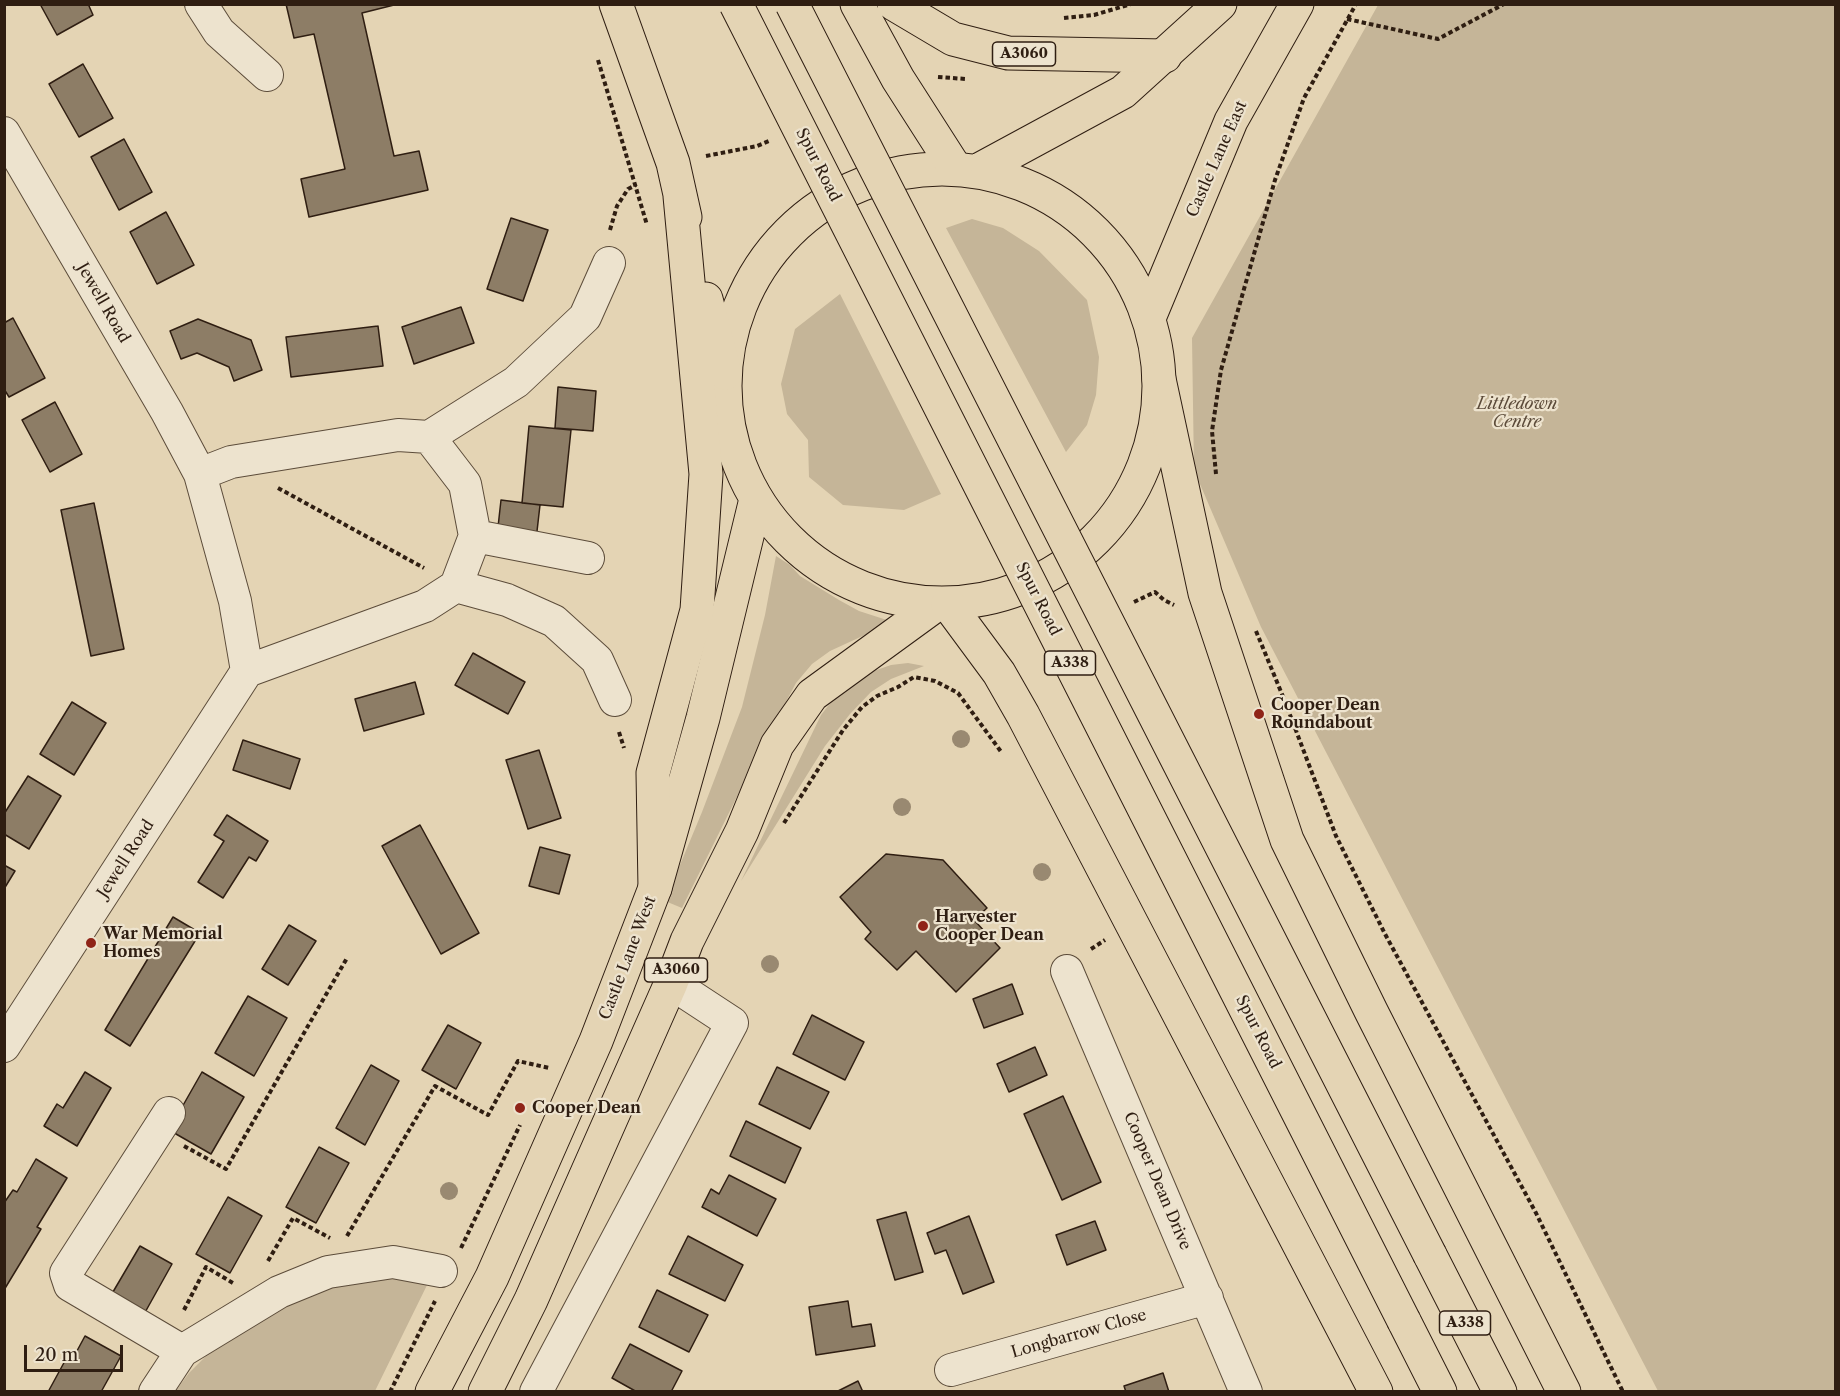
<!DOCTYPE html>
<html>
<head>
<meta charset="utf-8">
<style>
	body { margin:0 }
	#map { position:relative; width:1840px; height:1396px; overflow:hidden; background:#e4d4b4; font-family:"Libre Caslon Text",serif }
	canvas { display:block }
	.frame { position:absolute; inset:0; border:6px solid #2f1e12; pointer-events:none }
	.scale { position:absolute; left:24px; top:1345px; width:99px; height:27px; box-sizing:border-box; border:3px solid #2f1e12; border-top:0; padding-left:8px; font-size:18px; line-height:21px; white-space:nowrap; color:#2f1e12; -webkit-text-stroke:4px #ede3ce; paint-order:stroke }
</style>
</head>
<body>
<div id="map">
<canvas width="1840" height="1396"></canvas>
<div class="frame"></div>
<div class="scale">20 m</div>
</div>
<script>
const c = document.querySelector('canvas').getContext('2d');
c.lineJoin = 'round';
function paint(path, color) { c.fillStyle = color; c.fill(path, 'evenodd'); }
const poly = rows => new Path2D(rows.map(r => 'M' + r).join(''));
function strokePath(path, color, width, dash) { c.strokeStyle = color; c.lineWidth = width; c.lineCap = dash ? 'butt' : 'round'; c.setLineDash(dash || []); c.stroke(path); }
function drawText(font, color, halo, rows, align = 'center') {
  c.font = font + ' "Libre Caslon Text",serif'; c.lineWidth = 4.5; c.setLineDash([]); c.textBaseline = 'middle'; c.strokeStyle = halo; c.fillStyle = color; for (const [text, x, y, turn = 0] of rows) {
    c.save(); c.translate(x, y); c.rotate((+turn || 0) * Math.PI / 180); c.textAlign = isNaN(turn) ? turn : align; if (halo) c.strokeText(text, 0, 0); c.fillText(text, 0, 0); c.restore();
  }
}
paint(poly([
	[1378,5,1835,5,1835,1391,1658,1391,1261,627,1194,470,1192,338],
	[972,219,1003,228,1039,251,1087,300,1099,357,1096,395,1087,425,1066,452,946,228],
	[840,294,941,494,904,510,843,505,809,477,808,440,787,414,781,384,795,329],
	[776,556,790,565,800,576,839,600,859,611,893,622,830,651,812,664,796,683,757,756,682,908,665,901,702,812,742,707,765,615],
	[908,663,924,666,891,679,871,692,850,714,825,746,741,881,821,715,838,693,865,674,891,665],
	[417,1275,430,1279,375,1391,175,1392,189,1373,214,1348,297,1299,350,1281]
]), '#c5b598');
const building = poly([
	[40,4,92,4,89,6,93,15,57,35,40,4],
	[286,4,398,4,362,13,394,156,419,151,428,190,309,217,301,179,345,169,314,34,294,38,286,4],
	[83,64,113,118,79,137,49,84,83,64],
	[124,139,152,192,119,210,91,157,124,139],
	[166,212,194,265,157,284,130,232,166,212],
	[511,218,548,230,523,301,487,289,511,218],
	[461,307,474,343,414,364,402,327,461,307],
	[13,318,45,378,9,397,4,389,4,323,13,318],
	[198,319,251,340,262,370,234,381,229,367,197,353,181,359,170,331,198,319],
	[378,326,383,366,291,377,286,337,378,326],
	[558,387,596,391,593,431,555,428,558,387],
	[55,402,82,454,50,472,22,420,55,402],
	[529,426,571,430,563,507,522,503,529,426],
	[501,500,540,505,536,540,497,536,501,500],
	[94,503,124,649,91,656,61,510,94,503],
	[473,653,525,682,508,714,455,685,473,653],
	[415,682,424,714,364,731,355,699,415,682],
	[72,702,106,723,74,775,40,754,72,702],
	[243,740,300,759,290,789,233,770,243,740],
	[539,750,561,818,528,829,506,760,539,750],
	[28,776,61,796,29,849,4,834,4,814,28,776],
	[227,815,268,841,256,861,249,857,223,898,198,882,224,841,214,835,227,815],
	[420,825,479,933,441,954,382,846,420,825],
	[540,847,570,855,559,894,529,886,540,847],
	[886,854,943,860,987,908,974,920,1000,948,956,992,916,951,897,970,865,939,871,932,840,897,886,854],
	[4,865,15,871,4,889,4,865],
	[173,917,200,933,130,1046,105,1030,173,917],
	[289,925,316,941,288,985,262,969,289,925],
	[1012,984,1023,1014,984,1028,973,999,1012,984],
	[248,996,287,1018,254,1076,215,1053,248,996],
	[812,1015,864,1042,845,1080,793,1054,812,1015],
	[448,1025,481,1043,456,1089,422,1070,448,1025],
	[1035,1047,1047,1075,1009,1092,997,1064,1035,1047],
	[371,1065,399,1081,365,1145,336,1128,371,1065],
	[777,1067,829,1092,810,1129,759,1104,777,1067],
	[85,1072,111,1088,77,1146,44,1126,57,1104,63,1108,85,1072],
	[202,1072,244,1097,211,1154,169,1130,202,1072],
	[1063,1096,1101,1182,1062,1200,1024,1114,1063,1096],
	[746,1121,801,1148,785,1183,730,1156,746,1121],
	[319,1147,349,1163,316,1223,286,1207,319,1147],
	[36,1159,67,1178,37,1227,41,1229,4,1290,4,1203,13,1190,17,1192,36,1159],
	[729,1175,776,1199,757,1236,702,1207,711,1189,719,1194,729,1175],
	[228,1197,262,1216,230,1273,196,1254,228,1197],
	[906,1212,923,1272,895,1280,877,1220,906,1212],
	[969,1216,994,1282,963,1294,946,1250,935,1254,927,1233,969,1216],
	[1095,1221,1106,1250,1067,1265,1056,1235,1095,1221],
	[688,1236,743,1265,725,1301,669,1274,688,1236],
	[140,1246,172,1264,143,1316,110,1297,140,1246],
	[657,1290,708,1315,689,1352,639,1327,657,1290],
	[848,1301,852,1327,871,1324,875,1346,816,1355,809,1307,848,1301],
	[85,1336,121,1356,101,1392,48,1392,66,1359,71,1362,85,1336],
	[630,1344,682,1371,671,1392,637,1392,612,1378,630,1344],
	[1163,1373,1169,1392,1126,1392,1124,1386,1163,1373],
	[858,1381,863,1392,836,1392,858,1381]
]);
paint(building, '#8d7d66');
strokePath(building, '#2f1e12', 1.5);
const minor = poly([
	[201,4,219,32,267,75],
	[4,133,167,412,200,474,235,601,247,671,4,1046],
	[429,437,516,382,585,317,609,263],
	[200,474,231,462,398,435,429,437,465,484,475,536,456,586,425,606,247,671],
	[475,536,588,558],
	[456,586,507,600,554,621,597,660,615,700],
	[1067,971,1246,1392],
	[169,1113,66,1273,70,1285,182,1351],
	[951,1370,1207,1298],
	[155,1392,182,1351,279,1292,328,1272,393,1262,441,1271],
	[536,1392,732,1023,671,983]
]);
const major = poly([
	'725 386a217 217 0 1 1 434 0a217 217 0 1 1-434 0Z',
	[977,171,1123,92,1220,4],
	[1149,318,1231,121,1297,4],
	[432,1392,492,1277,596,1041,655,888,703,718,756,499],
	[485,1392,531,1300,671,983,687,941,742,831,777,745,812,695,937,604]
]);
const highway = poly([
	[616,4,673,163,685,217],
	[857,4,898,79,955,168],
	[894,4,953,39,1008,53,1165,56],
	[706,299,725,373],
	[1159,379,1205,593,1287,840,1371,1011,1564,1392],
	[948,604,999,673,1023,715,1376,1392],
	[655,888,653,773,697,610,706,474,680,196],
	[1430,1255,1500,1392],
	[1404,1321,1440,1392]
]);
strokePath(minor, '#5c4c3a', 34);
strokePath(major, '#2f1e12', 35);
strokePath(highway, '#2f1e12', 35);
strokePath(poly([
	[1064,18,1094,15,1131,4],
	[1347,19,1438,39,1504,4],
	[598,60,647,225],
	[938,77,966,79],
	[706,156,757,146,769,141],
	[610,230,617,206,628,189,636,185],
	[1216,474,1212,431,1221,370,1275,180,1304,98,1356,4],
	[278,488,424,568],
	[1134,602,1155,592,1164,600,1174,605],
	[1256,631,1284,699,1336,836,1385,934,1536,1213,1623,1392],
	[619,732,624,748],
	[784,823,843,730,862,707,877,696,898,687,914,677,935,681,958,693,1002,753],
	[1091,949,1105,940],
	[184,1146,226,1169,347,958],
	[347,1236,435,1086,488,1115,518,1061,549,1068],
	[461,1248,520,1125],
	[268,1261,293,1218,330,1238],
	[184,1310,206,1267,233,1283],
	[390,1392,435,1301]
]), '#2f1e12', 4, [4.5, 3]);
strokePath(minor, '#ede3ce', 32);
strokePath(major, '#e4d4b4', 33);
strokePath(highway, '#e4d4b4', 33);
const highwayBridge = poly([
	[736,4,1404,1321],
	[792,4,1430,1255]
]);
strokePath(highwayBridge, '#2f1e12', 35, []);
strokePath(highwayBridge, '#e4d4b4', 33);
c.fillStyle = '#998971';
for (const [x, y] of [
	[961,739],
	[902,807],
	[1042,872],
	[770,964],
	[449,1191]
]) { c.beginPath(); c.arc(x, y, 9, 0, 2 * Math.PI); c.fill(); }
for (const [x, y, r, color] of [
	[1259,714,6,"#8f2418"],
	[923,926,6,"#8f2418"],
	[91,943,6,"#8f2418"],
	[520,1108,6,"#8f2418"]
]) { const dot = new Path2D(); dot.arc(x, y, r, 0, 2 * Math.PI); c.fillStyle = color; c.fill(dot); strokePath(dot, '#ede3ce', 2); }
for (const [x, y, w] of [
	[1024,54,63],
	[1070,663,51],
	[676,970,63],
	[1465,1323,51]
]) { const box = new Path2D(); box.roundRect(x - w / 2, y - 12, w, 24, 4.5); c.fillStyle = '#ede3ce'; c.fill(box); strokePath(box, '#2f1e12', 1.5); }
drawText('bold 15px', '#2f1e12', null, [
	["A3060",1024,54],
	["A338",1070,663],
	["A3060",676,970],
	["A338",1465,1323]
]);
drawText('16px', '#2f1e12', '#ede3ce', [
	["Castle Lane East",1217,159,-66],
	["Spur Road",818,165,63],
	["Jewell Road",103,303,60],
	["Spur Road",1038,599,63],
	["Jewell Road",126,859,-57],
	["Castle Lane West",628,958,-69],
	["Spur Road",1258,1032,63],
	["Cooper Dean Drive",1157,1181,67],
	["Longbarrow Close",1079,1334,-16]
]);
drawText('italic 16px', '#5c4b3a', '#ede3ce', [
	["Littledown",1517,404],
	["Centre",1517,422]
]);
drawText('bold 16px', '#2f1e12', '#ede3ce', [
	["Cooper Dean",1271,705],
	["Roundabout",1271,723],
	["Harvester",935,917],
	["Cooper Dean",935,935],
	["War Memorial",103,934],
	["Homes",103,952],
	["Cooper Dean",532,1108]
], 'left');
</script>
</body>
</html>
